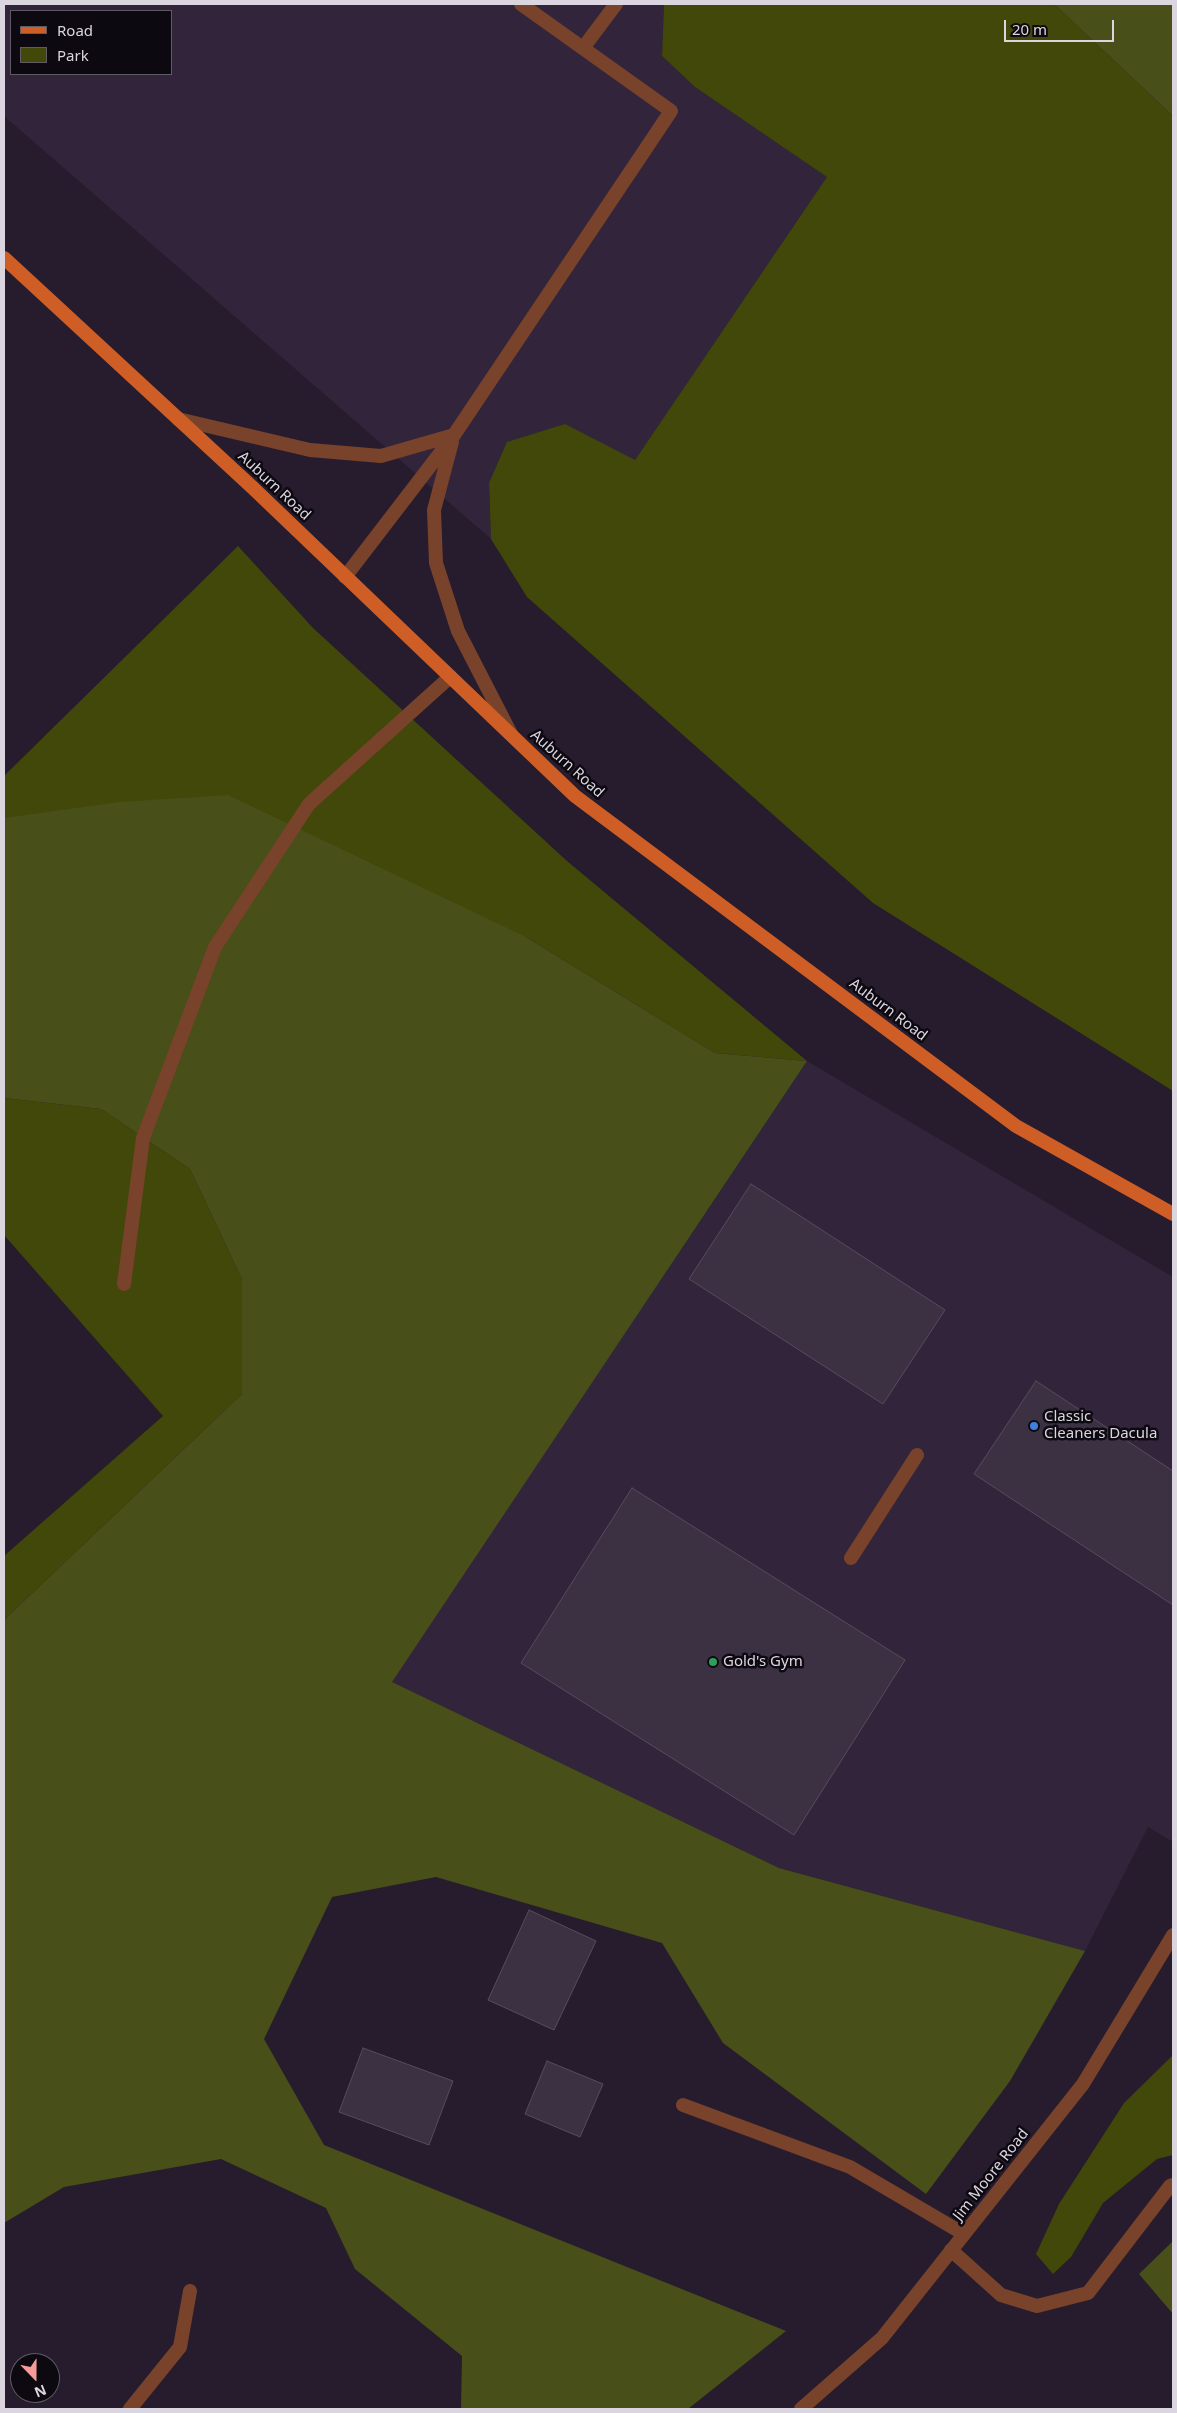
<!DOCTYPE html>
<html>
<head>
<meta charset="utf-8">
<style>
	body { margin:0 }
	#map { position:relative; width:1177px; height:2413px; overflow:hidden; background:#261c2d; font-family:"Noto Sans",sans-serif }
	canvas { display:block }
	.frame { position:absolute; inset:0; border:5px solid #dbd5e0; pointer-events:none }
	.legend { position:absolute; left:10px; top:10px; width:162px; height:65px; box-sizing:border-box; background:#0d0910; border:1px solid #5f5b63; margin:0; padding:6px 9px; list-style:none; font-size:15px; color:#dbd5e0 }
	.legend li { display:flex; align-items:center; gap:10px; height:25px }
	.legend b { width:25px; border:1px solid #5f5b63 }
	.north { position:absolute; left:10px; top:2353px; width:50px; height:50px; box-sizing:border-box; background:#0d0910; border:1px solid #5f5b63; border-radius:50%; rotate:158deg; font-size:14px; font-weight:700; line-height:20px; text-align:center; color:#dbd5e0 }
	.north::after { content:''; display:block; margin:auto; width:18px; height:22px; background:#f59b9a; clip-path:polygon(50% 0,100% 100%,50% 72%,0 100%) }
	.scale { position:absolute; left:1004px; top:20px; width:110px; height:22px; box-sizing:border-box; border:2px solid #dbd5e0; border-top:0; padding-left:6px; font-size:15px; line-height:18px; white-space:nowrap; color:#dbd5e0; -webkit-text-stroke:4px #0d0910; paint-order:stroke }
</style>
</head>
<body>
<div id="map">
<canvas width="1177" height="2413"></canvas>
<div class="frame"></div>
<ul class="legend">
<li><b style="height:6px;background:#cf5e26"></b>Road</li>
<li><b style="height:14px;background:#414809"></b>Park</li>
</ul>
<div class="north">N</div>
<div class="scale">20 m</div>
</div>
<script>
const c = document.querySelector('canvas').getContext('2d');
c.lineJoin = 'round';
function paint(path, color) { c.fillStyle = color; c.fill(path, 'evenodd'); }
const poly = rows => new Path2D(rows.map(r => 'M' + r).join(''));
function strokePath(path, color, width, dash) { c.strokeStyle = color; c.lineWidth = width; c.lineCap = dash ? 'butt' : 'round'; c.setLineDash(dash || []); c.stroke(path); }
function drawText(font, color, halo, rows, align = 'center') {
  c.font = font + ' "Noto Sans",sans-serif'; c.lineWidth = 5; c.setLineDash([]); c.textBaseline = 'middle'; c.strokeStyle = halo; c.fillStyle = color; for (const [text, x, y, turn = 0] of rows) {
    c.save(); c.translate(x, y); c.rotate((+turn || 0) * Math.PI / 180); c.textAlign = isNaN(turn) ? turn : align; if (halo) c.strokeText(text, 0, 0); c.fillText(text, 0, 0); c.restore();
  }
}
paint(poly([
	[4,4,664,4,662,56,695,87,828,177,635,460,489,483,491,539,4,116],
	[11,11,171,11,171,74,11,74],
	[807,1061,1173,1277,1173,1842,1148,1827,1085,1951,779,1868,391,1682]
]), '#31243b');
paint(poly([
	[664,4,1054,4,1173,116,1173,1091,873,903,527,597,491,539,489,483,507,442,565,424,635,460,827,177,695,87,662,56],
	[238,546,313,628,567,861,807,1061,715,1053,526,937,4,818,4,776],
	[4,1098,101,1109,190,1169,242,1279,242,1394,4,1620,4,1556,163,1416,4,1235],
	[1173,2055,1173,2155,1157,2159,1103,2203,1071,2257,1053,2274,1036,2254,1059,2204,1124,2103]
]), '#414809');
paint(poly([
	[1054,4,1173,4,1173,116],
	[228,795,526,937,715,1053,807,1061,392,1682,779,1868,1085,1951,1010,2081,926,2194,723,2043,662,1943,436,1877,332,1897,264,2039,324,2145,786,2331,688,2409,461,2409,462,2356,355,2269,326,2208,221,2159,64,2187,4,2223,4,1620,242,1394,242,1279,190,1169,101,1109,4,1098,4,818,119,802],
	[1173,2241,1173,2314,1139,2274]
]), '#484f19');
const building = poly([
	[751,1184,945,1310,883,1404,689,1279,751,1184],
	[1036,1381,1173,1471,1173,1605,974,1474,1036,1381],
	[632,1488,905,1660,794,1835,521,1663,632,1488],
	[529,1910,596,1941,554,2030,488,2000,529,1910],
	[363,2048,453,2081,429,2145,339,2112,363,2048],
	[547,2061,603,2084,580,2137,525,2114,547,2061]
]);
paint(building, '#3b3143');
strokePath(building, '#564c5e', 1);
strokePath(poly([
	[583,48,616,4],
	[178,419,310,450,381,456,454,435],
	[452,442,434,510,436,563,458,631,511,734],
	[345,577,454,435,671,111,521,4],
	[124,1284,143,1138,215,947,309,804,450,677],
	[851,1558,917,1455],
	[683,2105,850,2167,964,2234],
	[951,2250,1001,2295,1037,2306,1088,2293,1170,2186,1173,2185]
]), '#79422a', 14);
strokePath(poly([
	[130,2409,180,2347,190,2291]
]), '#79422a', 14);
strokePath(poly([
	[801,2409,882,2338,1083,2084,1173,1935]
]), '#79422a', 14);
strokePath(poly([
	[4,258,252,487,575,796,1016,1126,1173,1214]
]), '#cf5e26', 14);
for (const [x, y, r, color] of [
	[1034,1426,5,"#3f7fe0"],
	[713,1662,5,"#2e9e5b"]
]) { const dot = new Path2D(); dot.arc(x, y, r, 0, 2 * Math.PI); c.fillStyle = color; c.fill(dot); strokePath(dot, '#0d0910', 2); }
drawText('15px', '#dbd5e0', '#0d0910', [
	["Auburn Road",274,486,43],
	["Auburn Road",567,764,42],
	["Auburn Road",888,1010,37],
	["Jim Moore Road",991,2175,-52]
]);
drawText('15px', '#dbd5e0', '#0d0910', [
	["Classic",1044,1417],
	["Cleaners Dacula",1044,1434],
	["Gold's Gym",723,1662]
], 'left');
</script>
</body>
</html>
